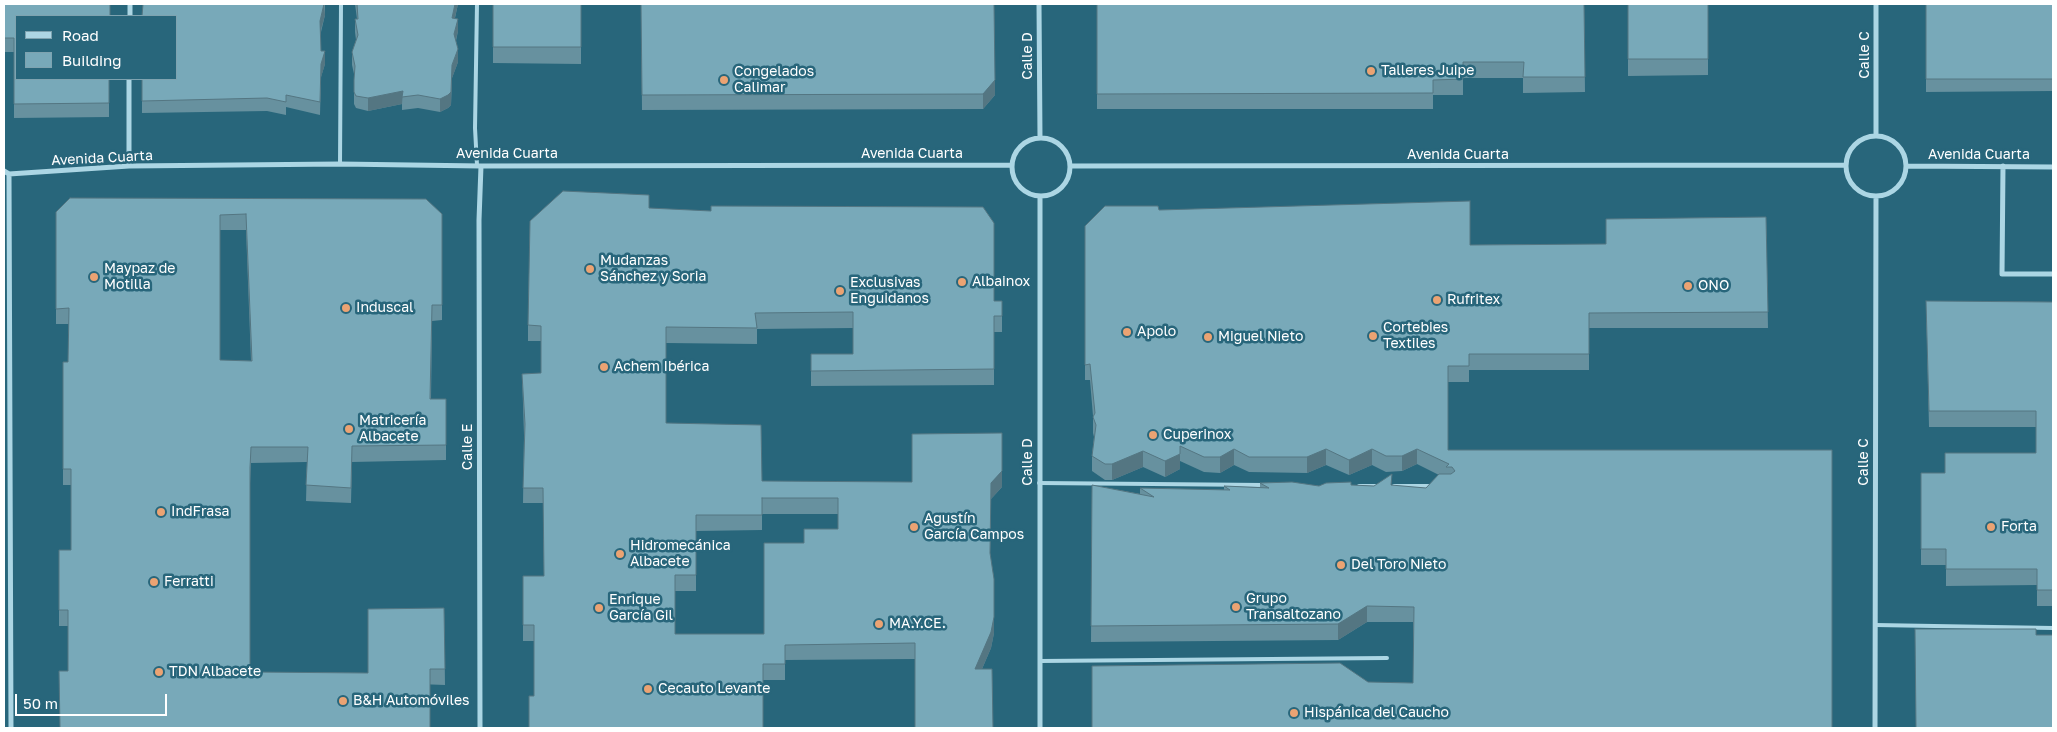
<!DOCTYPE html>
<html>
<head>
<meta charset="utf-8">
<style>
	body { margin:0 }
	#map { position:relative; width:2057px; height:732px; overflow:hidden; background:#28667b; font-family:"Golos Text",sans-serif }
	canvas { display:block }
	.frame { position:absolute; inset:0; border:5px solid #fff; pointer-events:none }
	.legend { position:absolute; left:15px; top:15px; width:162px; height:65px; box-sizing:border-box; background:#28667b; border:1px solid #7ea3b0; margin:0; padding:6px 9px; list-style:none; font-size:15px; color:#fff }
	.legend li { display:flex; align-items:center; gap:10px; height:25px }
	.legend b { width:25px; border:1px solid #7ea3b0 }
	.scale { position:absolute; left:15px; top:694px; width:152px; height:22px; box-sizing:border-box; border:2px solid #fff; border-top:0; padding-left:6px; font-size:15px; line-height:18px; white-space:nowrap; color:#fff; -webkit-text-stroke:4px #28667b; paint-order:stroke }
</style>
</head>
<body>
<div id="map">
<canvas width="2057" height="732"></canvas>
<div class="frame"></div>
<ul class="legend">
<li><b style="height:6px;background:#acd6e4"></b>Road</li>
<li><b style="height:14px;background:#78a9b9"></b>Building</li>
</ul>
<div class="scale">50 m</div>
</div>
<script>
const c = document.querySelector('canvas').getContext('2d');
c.lineJoin = 'round';
const poly = rows => new Path2D(rows.map(r => 'M' + r).join(''));
function strokePath(path, color, width, dash) { c.strokeStyle = color; c.lineWidth = width; c.lineCap = dash ? 'butt' : 'round'; c.setLineDash(dash || []); c.stroke(path); }
function paint(path, color) { c.fillStyle = color; c.fill(path, 'evenodd'); }
function drawText(font, color, halo, rows, align = 'center') {
  c.font = font + ' "Golos Text",sans-serif'; c.lineWidth = 5; c.setLineDash([]); c.textBaseline = 'middle'; c.strokeStyle = halo; c.fillStyle = color; for (const [text, x, y, turn = 0] of rows) {
    c.save(); c.translate(x, y); c.rotate((+turn || 0) * Math.PI / 180); c.textAlign = isNaN(turn) ? turn : align; if (halo) c.strokeText(text, 0, 0); c.fillText(text, 0, 0); c.restore();
  }
}
strokePath(poly([
	[477,4,475,128,477,165],
	[340,164,341,4],
	[1039,483,1264,485],
	[1359,486,1379,486],
	[1394,486,1432,486],
	[1875,625,2053,628],
	[1040,661,1387,658]
]), '#acd6e4', 4);
strokePath(poly([
	[1039,4,1040,138],
	[130,16,130,4],
	[1876,136,1876,4],
	'1846 166a30 30 0 1 1 60 0a30 30 0 1 1-60 0Z',
	'1012 167a29 29 0 1 1 58 0a29 29 0 1 1-58 0Z',
	[129,166,129,79],
	[1070,166,1846,165],
	[1906,166,2053,167],
	[2003,166,2002,274,2053,274],
	[4,171,9,174,129,166,340,164,481,166,1012,165],
	[9,174,11,728],
	[1040,196,1040,728],
	[480,728,479,220,481,166],
	[1875,728,1876,196]
]), '#acd6e4', 5);
paint(poly([
	[4,4,109,79,109,117,14,118,14,52,4,52],
	[325,4,325,15,321,32,321,51,325,64,321,77,320,115,286,107,286,115,267,111,142,113,142,79],
	[355,4,458,4,455,18,458,31,456,41,458,62,452,78,451,105,448,108,440,112,418,108,402,110,402,104,368,111,356,108,354,104,354,74,352,65,352,52,356,40,355,32,355,19,357,19],
	[493,4,581,4,581,64,493,63],
	[641,4,995,95,983,109,642,110],
	[1097,4,1584,4,1585,92,1523,93,1523,78,1463,78,1463,95,1433,95,1433,109,1097,109],
	[1628,4,1708,4,1708,75,1628,76],
	[1926,4,2053,4,2053,91,1926,92],
	[649,208,994,301,1002,301,1002,332,994,332,994,385,811,386,811,354,853,354,853,328,757,329,757,344,666,343,666,423,762,481,1002,487,991,499,990,554,994,633,991,648,982,669,993,728,915,659,785,660,785,680,763,680,534,696,534,641,523,641,523,576,544,576,543,503,523,503,524,435,522,374,541,373,541,341,528,341,528,325],
	[762,514,838,514,838,529,804,543,764,634,675,634,675,591,696,591,696,531,762,530],
	[1159,210,1470,245,1606,244,1766,217,1768,328,1589,328,1589,370,1469,370,1469,382,1448,382,1448,450,1832,728,1092,728,1368,682,1413,683,1413,622,1367,622,1338,640,1091,642,1092,485,1140,494,1140,488,1224,490,1224,486,1260,488,1260,483,1319,486,1351,485,1374,486,1392,486,1426,488,1439,475,1417,464,1402,471,1386,472,1372,465,1349,475,1326,465,1307,473,1249,472,1234,465,1220,473,1204,472,1180,461,1180,469,1165,477,1143,467,1112,480,1105,480,1092,471,1092,456,1094,437,1093,433,1093,416,1090,380,1085,380,1085,226],
	[56,212,442,214,442,320,432,321,431,399,446,399,446,460,352,462,351,503,306,501,307,462,251,463,250,484,250,672,368,673,444,608,445,685,68,671,68,626,59,626,59,550,71,550,71,485,63,485,63,362,68,362,69,324,56,324],
	[220,230,246,230,251,361,220,360],
	[1926,301,2053,302,2053,606,2037,606,2037,585,1946,586,1946,565,1921,565,1921,473,1945,473,2036,453,2036,427,1929,427]
]), '#67919f');
paint(poly([
	[324,4,325,15,320,33,320,21],
	[455,4,458,4,452,30,452,18],
	[458,19,458,31,454,47,454,34],
	[458,49,458,62,452,78,451,105,448,108,440,112,440,99],
	[325,51,325,64,321,77,320,115,321,64],
	[995,80,995,95,983,109,983,94],
	[403,91,402,104,368,111,368,98],
	[1234,449,1234,465,1220,473,1220,457],
	[1326,449,1326,465,1307,473,1307,457],
	[1372,449,1372,465,1349,475,1349,460],
	[1417,449,1417,464,1402,471,1402,456],
	[1143,451,1143,467,1112,480,1112,464],
	[1180,454,1180,469,1165,477,1165,461],
	[1002,471,1002,487,991,499,991,483],
	[994,579,994,633,991,648,975,685,975,669],
	[1367,606,1367,622,1338,640,1338,624]
]), '#547682');
const building = poly([
	[4,4,110,4,110,16,16,16,16,79,109,79,109,103,14,104,14,38,4,38,4,4],
	[143,4,324,4,320,21,321,51,325,51,321,64,320,102,286,95,286,102,267,98,142,101,142,79,176,79,176,16,142,16,143,4],
	[357,4,455,4,452,18,458,19,454,34,458,49,452,65,451,92,448,95,440,99,418,95,402,97,403,91,368,98,356,96,354,92,354,80,355,66,352,52,358,35,355,19,358,19,357,4],
	[493,4,581,4,581,47,493,47,493,4],
	[641,4,994,4,995,80,983,94,642,95,641,4],
	[1097,4,1584,4,1585,77,1523,77,1524,62,1463,62,1463,79,1433,80,1433,93,1097,94,1097,4],
	[1628,4,1708,4,1708,59,1628,59,1628,4],
	[1926,4,2053,4,2053,79,1926,79,1926,4],
	[563,191,649,195,649,208,711,211,711,206,983,207,994,223,994,301,1002,301,1002,316,994,316,994,369,811,371,811,354,853,354,853,312,755,313,757,328,666,327,666,423,761,425,762,481,912,482,912,434,1002,433,1002,471,991,483,990,553,994,579,994,617,991,632,975,669,992,669,993,728,915,728,915,643,785,645,785,664,763,664,763,728,529,728,529,696,534,696,534,625,523,625,523,576,544,576,543,488,523,488,525,424,522,374,541,373,541,326,528,325,530,221,563,191],
	[762,498,838,498,838,529,804,529,804,543,764,543,764,634,675,634,675,575,696,575,696,515,762,515,762,498],
	[70,198,426,199,442,214,442,305,432,305,430,399,446,399,446,445,352,446,351,488,306,485,308,447,251,447,250,468,250,672,368,673,368,609,444,608,445,669,430,669,430,728,60,728,59,671,68,671,68,610,59,610,59,550,71,550,71,469,63,469,63,362,68,362,69,308,56,309,56,212,70,198],
	[246,214,252,361,220,360,220,215,246,214],
	[1470,201,1470,245,1606,244,1606,219,1766,217,1768,312,1589,313,1589,354,1469,354,1469,366,1448,366,1448,450,1832,450,1832,728,1092,728,1092,666,1340,663,1368,682,1413,683,1414,607,1367,606,1338,624,1091,626,1092,485,1154,497,1140,488,1230,490,1224,486,1269,488,1260,483,1292,482,1319,486,1326,483,1351,482,1351,485,1374,486,1392,474,1391,485,1426,488,1439,474,1451,474,1455,471,1452,467,1446,467,1449,464,1417,449,1402,456,1386,456,1372,449,1349,460,1326,449,1307,457,1249,457,1234,449,1220,457,1204,457,1180,446,1180,454,1165,461,1143,451,1112,464,1105,464,1092,456,1096,425,1093,417,1095,413,1090,364,1085,365,1085,226,1105,206,1158,206,1159,210,1470,201],
	[1926,301,2053,302,2053,590,2037,590,2037,569,1946,569,1946,549,1921,549,1921,473,1945,473,1945,453,2036,453,2036,411,1929,411,1926,301],
	[1915,629,2036,629,2036,635,2053,635,2053,728,1916,728,1915,629]
]);
paint(building, '#78a9b9');
strokePath(building, '#547682', 1);
for (const [x, y, r, color] of [
	[1371,71,5,"#eba373"],
	[724,80,5,"#eba373"],
	[590,269,5,"#eba373"],
	[94,277,5,"#eba373"],
	[962,282,5,"#eba373"],
	[1688,286,5,"#eba373"],
	[840,291,5,"#eba373"],
	[1437,300,5,"#eba373"],
	[346,308,5,"#eba373"],
	[1127,332,5,"#eba373"],
	[1373,336,5,"#eba373"],
	[1208,337,5,"#eba373"],
	[604,367,5,"#eba373"],
	[349,429,5,"#eba373"],
	[1153,435,5,"#eba373"],
	[161,512,5,"#eba373"],
	[914,527,5,"#eba373"],
	[1991,527,5,"#eba373"],
	[620,554,5,"#eba373"],
	[1341,565,5,"#eba373"],
	[154,582,5,"#eba373"],
	[1236,607,5,"#eba373"],
	[599,608,5,"#eba373"],
	[879,624,5,"#eba373"],
	[159,672,5,"#eba373"],
	[648,689,5,"#eba373"],
	[343,701,5,"#eba373"],
	[1294,713,5,"#eba373"]
]) { const dot = new Path2D(); dot.arc(x, y, r, 0, 2 * Math.PI); c.fillStyle = color; c.fill(dot); strokePath(dot, '#28667b', 2); }
drawText('14px', '#fff', '#28667b', [
	["Calle C",1865,55,-90],
	["Calle D",1028,56,-90],
	["Avenida Cuarta",507,154],
	["Avenida Cuarta",912,154],
	["Avenida Cuarta",1458,155],
	["Avenida Cuarta",1979,155],
	["Avenida Cuarta",102,158,-3],
	["Calle E",468,447,-90],
	["Calle D",1028,462,-90],
	["Calle C",1864,462,-90]
]);
drawText('14px', '#fff', '#28667b', [
	["Talleres Juipe",1381,71],
	["Congelados",734,72],
	["Calimar",734,88],
	["Mudanzas",600,261],
	["Sánchez y Soria",600,277],
	["Maypaz de",104,269],
	["Motilla",104,285],
	["Albainox",972,282],
	["Exclusivas",850,283],
	["Enguidanos",850,299],
	["ONO",1698,286],
	["Rufritex",1447,300],
	["Induscal",356,308],
	["Cortebies",1383,328],
	["Textiles",1383,344],
	["Apolo",1137,332],
	["Miguel Nieto",1218,337],
	["Achem Ibérica",614,367],
	["Matricería",359,421],
	["Albacete",359,437],
	["Cuperinox",1163,435],
	["IndFrasa",171,512],
	["Agustín",924,519],
	["García Campos",924,535],
	["Forta",2001,527],
	["Hidromecánica",630,546],
	["Albacete",630,562],
	["Del Toro Nieto",1351,565],
	["Ferratti",164,582],
	["Grupo",1246,599],
	["Transaltozano",1246,615],
	["Enrique",609,600],
	["García Gil",609,616],
	["MA.Y.CE.",889,624],
	["TDN Albacete",169,672],
	["Cecauto Levante",658,689],
	["B&H Automóviles",353,701],
	["Hispánica del Caucho",1304,713]
], 'left');
</script>
</body>
</html>
